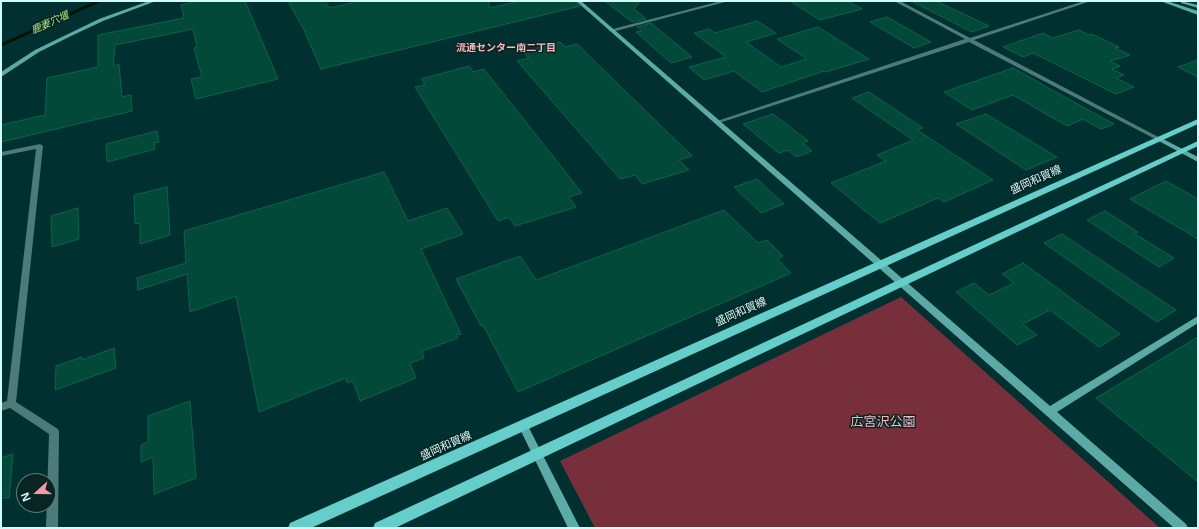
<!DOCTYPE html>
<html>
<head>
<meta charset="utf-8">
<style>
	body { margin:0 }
	#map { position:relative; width:1199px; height:529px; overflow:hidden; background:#00302f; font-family:"Open Sans",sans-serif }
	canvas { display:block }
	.frame { position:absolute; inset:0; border:2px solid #d3fbf9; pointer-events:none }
	.north { position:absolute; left:16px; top:473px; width:40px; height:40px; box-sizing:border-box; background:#082423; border:1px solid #597a79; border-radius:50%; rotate:249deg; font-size:11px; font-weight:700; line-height:16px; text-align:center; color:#d3fbf9 }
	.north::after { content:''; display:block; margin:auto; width:14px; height:18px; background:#f49aa5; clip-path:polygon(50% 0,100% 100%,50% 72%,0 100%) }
</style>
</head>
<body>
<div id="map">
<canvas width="1199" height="529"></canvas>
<div class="frame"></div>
<div class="north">N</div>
</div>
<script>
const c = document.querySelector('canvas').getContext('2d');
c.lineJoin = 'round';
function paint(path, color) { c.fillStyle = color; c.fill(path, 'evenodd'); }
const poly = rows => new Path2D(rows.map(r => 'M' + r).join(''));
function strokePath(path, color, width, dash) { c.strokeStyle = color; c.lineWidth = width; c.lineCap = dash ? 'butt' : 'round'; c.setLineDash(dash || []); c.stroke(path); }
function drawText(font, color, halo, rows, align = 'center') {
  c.font = font + ' "Open Sans","Noto Sans JP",sans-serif'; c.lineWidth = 3; c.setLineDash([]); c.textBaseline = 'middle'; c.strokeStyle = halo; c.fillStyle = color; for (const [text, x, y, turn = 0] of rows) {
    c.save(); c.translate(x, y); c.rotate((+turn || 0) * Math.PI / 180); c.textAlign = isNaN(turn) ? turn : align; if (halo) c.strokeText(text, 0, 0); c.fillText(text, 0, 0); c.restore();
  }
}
paint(poly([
	[901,297,1160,528,595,528,560,461]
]), '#772f3c');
strokePath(poly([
	[1,45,99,1]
]), '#061100', 3);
const building = poly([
	[196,1,245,1,278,79,196,99,191,79,202,77,194,48,197,47,193,29,115,45,113,66,119,64,122,97,131,95,132,111,1,142,1,125,45,115,47,78,98,67,98,35,184,18,181,5,196,1],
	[288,1,325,1,329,8,352,3,351,1,489,1,489,8,520,1,575,1,580,6,321,69,304,30,288,1],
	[605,1,640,1,634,9,646,19,632,22,605,1],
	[790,1,848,1,862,9,820,20,790,1],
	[911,1,936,1,989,26,972,32,911,1],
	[887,17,931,42,914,48,870,22,887,17],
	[757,21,776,33,746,42,781,67,807,59,777,39,818,27,869,59,826,72,824,71,762,92,734,71,704,80,689,67,726,57,694,33,710,29,715,33,757,21],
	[651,23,692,57,671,63,636,32,642,31,637,27,651,23],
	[1079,30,1089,35,1092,34,1119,47,1115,48,1130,55,1110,61,1120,66,1112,69,1124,75,1116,78,1134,87,1116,94,1033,53,1023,57,1003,47,1043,33,1053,38,1079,30],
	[560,42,565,47,577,44,692,156,679,160,689,170,642,184,635,175,620,179,517,61,529,58,523,52,560,42],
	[1198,60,1198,77,1178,67,1198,60],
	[469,66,473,72,484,69,582,193,569,197,576,207,515,226,509,217,498,221,415,87,425,85,421,79,469,66],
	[1013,68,1042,84,1041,84,1114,124,1101,129,1083,119,1067,126,1013,95,972,110,944,92,1013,68],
	[869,92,923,128,917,130,993,180,944,202,938,198,880,223,831,183,886,161,877,155,913,140,852,98,869,92],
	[773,114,808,141,803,143,812,151,796,157,788,150,779,153,743,124,773,114],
	[986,114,1057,157,1026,170,956,124,986,114],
	[157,131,159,142,154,143,155,149,107,162,106,144,157,131],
	[384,172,408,221,447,208,463,234,421,249,461,334,456,335,458,338,422,351,424,358,410,363,416,378,360,401,353,381,347,383,346,378,259,412,236,296,190,312,187,274,138,290,137,278,186,263,184,231,384,172],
	[757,179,784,204,761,213,734,187,757,179],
	[1166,181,1198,199,1198,239,1130,199,1166,181],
	[167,187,170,235,140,244,140,223,135,224,134,195,167,187],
	[78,208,79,239,52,247,51,216,78,208],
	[724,210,758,243,767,240,783,256,777,259,791,273,518,392,483,325,481,326,456,279,520,256,536,280,724,210],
	[1105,211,1138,232,1135,234,1174,258,1159,267,1087,220,1105,211],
	[1062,234,1176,310,1157,322,1044,243,1062,234],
	[1023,263,1120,334,1099,347,1050,310,1023,324,1037,335,1017,345,956,292,974,283,989,295,1014,283,1002,274,1023,263],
	[1198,337,1198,482,1096,398,1198,337],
	[114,348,116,368,55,390,56,366,82,357,82,360,114,348],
	[190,401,196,478,154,494,153,457,141,462,141,445,148,442,148,416,190,401],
	[13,454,9,498,1,498,1,458,13,454]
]);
paint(building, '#034939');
strokePath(building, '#0b624e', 1);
paint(poly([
	[721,1,729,1,612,32,609,30,721,1],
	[894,1,900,1,970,38,1084,1,1091,1,974,40,1162,139,1159,141,1157,140,969,42,719,123,717,124,714,122,965,39,894,1],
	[40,144,43,146,16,402,58,429,59,432,58,528,46,528,49,434,10,408,1,411,1,403,7,401,36,149,1,156,1,152,40,144]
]), '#4c7b79');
paint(poly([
	[149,1,156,1,103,21,69,37,39,52,1,77,1,72,35,50,99,19,149,1],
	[576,1,581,1,1050,406,1198,316,1198,323,1057,412,1186,524,1188,528,1174,528,576,1],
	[1160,1,1167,1,1198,11,1198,15,1160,1],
	[1181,1,1198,5,1198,8,1181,3,1181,1],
	[1159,137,1198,157,1198,162,1157,140,1157,138,1159,137],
	[523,421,526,422,580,528,568,528,518,425,520,422,523,421]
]), '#5baaa6');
paint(poly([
	[1198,119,1198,124,311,528,288,528,290,523,1198,119],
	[1198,141,1198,146,395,528,373,528,375,523,1198,141]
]), '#65ceca');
drawText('italic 10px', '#abe37c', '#082423', [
	["鹿妻穴堰",50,23,-24]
]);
drawText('bold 10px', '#fcb8bf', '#082423', [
	["流通センター南二丁目",506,48]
]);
drawText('11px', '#d3fbf9', '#082423', [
	["盛岡和賀線",1036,180,-24],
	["盛岡和賀線",741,312,-24],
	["盛岡和賀線",446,446,-24]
]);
drawText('13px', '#f2bfc4', '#082423', [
	["広宮沢公園",883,422]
]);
</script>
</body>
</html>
